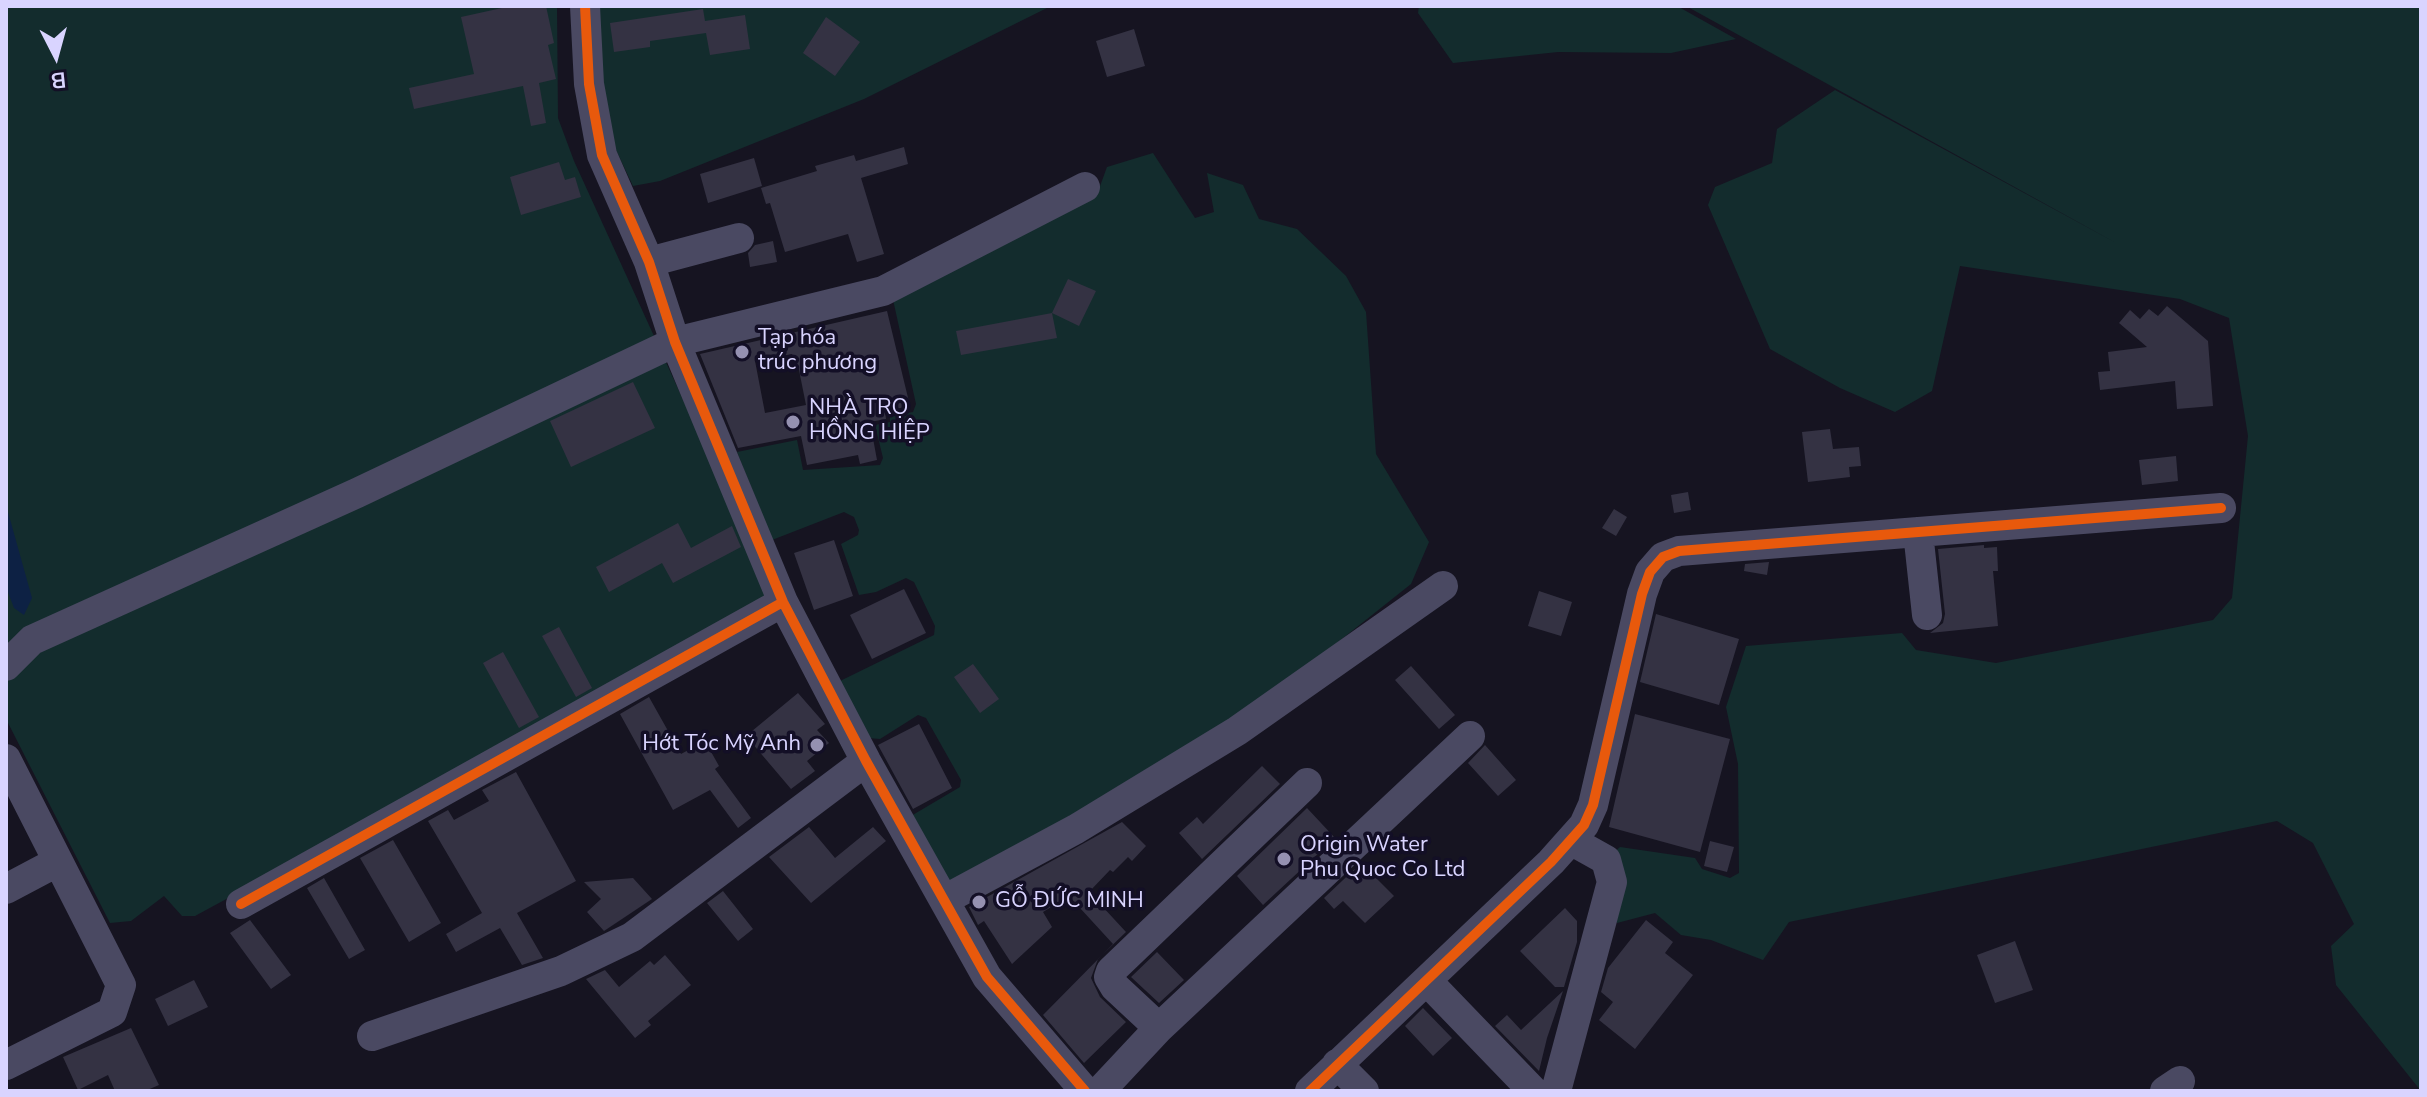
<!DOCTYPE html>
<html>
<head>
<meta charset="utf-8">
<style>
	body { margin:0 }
	#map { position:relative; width:2427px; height:1097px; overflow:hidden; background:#161421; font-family:"Nunito Sans",sans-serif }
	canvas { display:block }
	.frame { position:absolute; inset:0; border:8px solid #d9d4ff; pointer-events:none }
	.north { position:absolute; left:16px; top:16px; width:80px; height:80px; -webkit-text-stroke:6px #130f26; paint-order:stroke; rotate:174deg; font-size:22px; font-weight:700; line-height:32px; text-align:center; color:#d9d4ff }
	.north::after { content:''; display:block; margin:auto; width:28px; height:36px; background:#d9d4ff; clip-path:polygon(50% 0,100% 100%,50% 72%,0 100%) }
</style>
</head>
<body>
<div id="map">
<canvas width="2427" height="1097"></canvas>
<div class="frame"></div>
<div class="north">B</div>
</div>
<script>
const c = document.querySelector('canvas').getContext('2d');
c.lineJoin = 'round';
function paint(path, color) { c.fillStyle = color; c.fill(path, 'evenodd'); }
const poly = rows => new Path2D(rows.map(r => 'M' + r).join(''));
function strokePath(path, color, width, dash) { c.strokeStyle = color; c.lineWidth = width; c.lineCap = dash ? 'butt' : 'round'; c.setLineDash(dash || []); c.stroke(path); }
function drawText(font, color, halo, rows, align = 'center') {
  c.font = font + ' "Nunito Sans",sans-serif'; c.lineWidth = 7; c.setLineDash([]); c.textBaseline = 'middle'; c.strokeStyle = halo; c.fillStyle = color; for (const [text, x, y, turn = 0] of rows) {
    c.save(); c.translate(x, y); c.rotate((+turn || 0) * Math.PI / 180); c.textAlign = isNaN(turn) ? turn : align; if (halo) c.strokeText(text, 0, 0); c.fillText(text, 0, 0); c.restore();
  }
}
paint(poly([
	[6,6,557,6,558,118,574,161,765,579,766,598,538,730,195,916,182,916,164,896,131,921,110,923,6,719],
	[597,6,1051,6,864,99,660,181,633,186,606,129],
	[1419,6,1677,6,1736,39,1671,53,1558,52,1453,63,1418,13],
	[1686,6,2421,6,2421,1091,2336,985,2331,946,2354,924,2313,843,2277,821,1789,922,1763,960,1711,940,1681,935,1655,913,1617,923,1612,915,1611,855,1620,847,1695,858,1702,869,1730,878,1739,873,1738,764,1726,707,1746,646,1902,633,1916,650,1996,663,2213,620,2232,598,2248,436,2229,318,2180,299,1960,266,1932,391,1895,412,1840,388,1770,349,1708,205,1715,187,1772,163,1777,129,1835,90,2118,244],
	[1153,153,1195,218,1214,212,1207,173,1243,185,1259,219,1297,229,1346,276,1366,312,1376,454,1429,542,1411,584,1235,724,952,891,911,816,960,787,961,780,926,718,918,715,880,739,868,738,840,681,934,635,935,626,914,582,906,578,876,592,859,595,841,544,858,535,859,530,854,517,844,512,772,540,737,452,797,440,803,470,880,465,883,458,875,425,890,422,890,416,913,412,916,404,892,295,1099,189,1107,167]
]), '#132c2d');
paint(poly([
	[6,505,32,598,24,615,14,608,6,587]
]), '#0d2144');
paint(poly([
	[511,6,546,6,554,43,548,45,556,79,539,83,546,123,531,126,523,86,414,109,409,88,474,74,461,17],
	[703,9,705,21,745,15,750,49,710,55,706,33,650,41,650,47,614,52,610,23],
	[826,17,860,42,835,76,803,53],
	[1134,29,1145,66,1107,77,1096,41],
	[904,147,908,164,861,178,884,254,857,262,848,234,785,252,770,203,766,204,761,188,817,171,815,166,854,155,856,161],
	[754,158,762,186,708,203,700,174],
	[559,162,565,180,575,177,581,197,521,215,510,177],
	[773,241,777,262,750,267,748,253,755,245],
	[1068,279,1096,291,1079,326,1052,313],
	[2167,306,2208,341,2213,406,2177,409,2175,381,2100,390,2098,372,2110,371,2108,352,2147,347,2119,323,2130,310,2140,319,2149,309,2158,316],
	[887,311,910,406,885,411,886,419,870,422,877,460,860,464,858,455,807,465,801,436,738,448,700,354],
	[792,354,794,365,798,365,806,405,765,413,755,361],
	[1052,313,1057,338,961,355,956,331],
	[633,382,655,428,571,467,550,421],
	[1830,429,1833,449,1859,447,1861,466,1849,467,1850,477,1808,482,1802,432],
	[2176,456,2178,481,2142,485,2139,460],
	[1688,492,1691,510,1674,513,1671,495],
	[1614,509,1627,517,1616,536,1602,528],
	[678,523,691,548,732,526,741,547,673,583,662,563,609,592,596,567],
	[834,540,853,596,814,610,794,553],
	[1984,545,1984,548,1997,547,1998,571,1993,571,1998,626,1930,633,1943,623,1945,614,1938,549],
	[1769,562,1767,575,1744,571,1745,564],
	[904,589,926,633,872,659,850,615],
	[1539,591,1572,602,1561,636,1528,626],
	[1656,614,1739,639,1719,705,1640,682],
	[559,627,592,688,576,697,542,636],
	[503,652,539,717,519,728,483,663],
	[973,664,999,699,980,713,954,677],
	[1411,666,1455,715,1439,729,1395,680],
	[798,693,825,724,817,730,829,743,807,761,815,771,791,789,746,736],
	[649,697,681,754,705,741,719,766,715,769,751,818,738,828,710,790,673,810,620,714],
	[1635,714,1730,739,1700,852,1609,827],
	[919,724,952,788,913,809,878,745],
	[1485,745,1516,780,1498,796,1468,763],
	[1262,766,1280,784,1202,859,1179,833,1197,817,1203,824],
	[516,772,576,881,517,913,543,958,522,965,500,928,456,952,446,934,482,913,428,821,448,810,454,820,489,801,482,790],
	[1307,808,1335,838,1263,905,1237,876],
	[1122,822,1146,846,1132,861,1128,857,1113,872,1110,870,1089,892,1126,932,1098,959,1091,978,1100,997,1126,1022,1084,1063,1043,1015,1113,944,1069,896,1043,912,1052,927,1012,964,984,921,978,925,969,907],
	[809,827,835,858,873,827,886,841,811,903,769,857],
	[393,840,441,923,409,942,360,858],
	[1710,841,1734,847,1727,872,1704,866],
	[1361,863,1394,896,1365,923,1343,901,1334,909,1324,898],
	[324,878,365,950,349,959,307,888],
	[633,878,652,899,604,931,587,912,601,899,584,882],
	[723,891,753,929,738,941,707,903],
	[1565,908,1577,921,1577,942,1564,987,1555,987,1520,951],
	[250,920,291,975,271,989,230,933],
	[1646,920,1673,942,1665,953,1693,975,1635,1049,1599,1020,1613,1002,1601,992,1608,968],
	[2015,941,2033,990,1995,1003,1977,955],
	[1157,952,1184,980,1159,1003,1131,977],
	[665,955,691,985,648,1021,651,1025,635,1038,586,979,605,970,619,987,650,961,654,965],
	[194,980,208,1007,168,1026,155,999],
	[1563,991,1547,1038,1539,1071,1495,1026,1507,1015,1521,1030],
	[1423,1008,1452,1038,1433,1056,1405,1026],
	[131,1028,159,1085,145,1091,115,1091,108,1075,78,1090,63,1057]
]), '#343243');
strokePath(poly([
	[585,6,589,84,602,155,649,262,675,342,783,602,866,761,987,977,1085,1091],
	[649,262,739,238],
	[1918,532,1927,615],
	[6,666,32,640,357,493,675,342,883,291,1085,187],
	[6,759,121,985,112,1012,6,1065],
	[6,889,57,862],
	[946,899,1076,829,1237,731,1443,586],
	[241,904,783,602],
	[1427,981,1533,1091],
	[1159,1028,1115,987,1109,977,1111,971,1307,783],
	[372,1036,561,971,632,937,866,761],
	[1337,1064,1364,1091],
	[1100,1091,1159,1028,1470,736],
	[1310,1091,1551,862,1584,825,1593,805,1642,594,1650,572,1663,557,1679,551,2221,508],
	[1556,1091,1612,882,1606,860,1572,841],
	[2165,1091,2180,1081]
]), '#4a4962', 30);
strokePath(poly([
	[585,6,589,84,602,155,649,262,675,342,783,602,866,761,987,977,1085,1091],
	[241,904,783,602],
	[1310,1091,1551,862,1584,825,1593,805,1642,594,1650,572,1663,557,1679,551,2221,508]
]), '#e8590c', 10);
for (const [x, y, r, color] of [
	[742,352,8,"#9591b1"],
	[793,422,8,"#9591b1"],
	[817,745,8,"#9591b1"],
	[1284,859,8,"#9591b1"],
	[979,902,8,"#9591b1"]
]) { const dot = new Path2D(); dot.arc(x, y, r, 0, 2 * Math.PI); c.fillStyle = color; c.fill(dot); strokePath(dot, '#130f26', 3); }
drawText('22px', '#d9d4ff', '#130f26', [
	["Tạp hóa",758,339],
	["trúc phương",758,364],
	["NHÀ TRỌ",809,409],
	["HỒNG HIỆP",809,434],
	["Hớt Tóc Mỹ Anh",801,745,"right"],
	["Origin Water",1300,846],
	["Phu Quoc Co Ltd",1300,871],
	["GỖ ĐỨC MINH",995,902]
], 'left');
</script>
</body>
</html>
